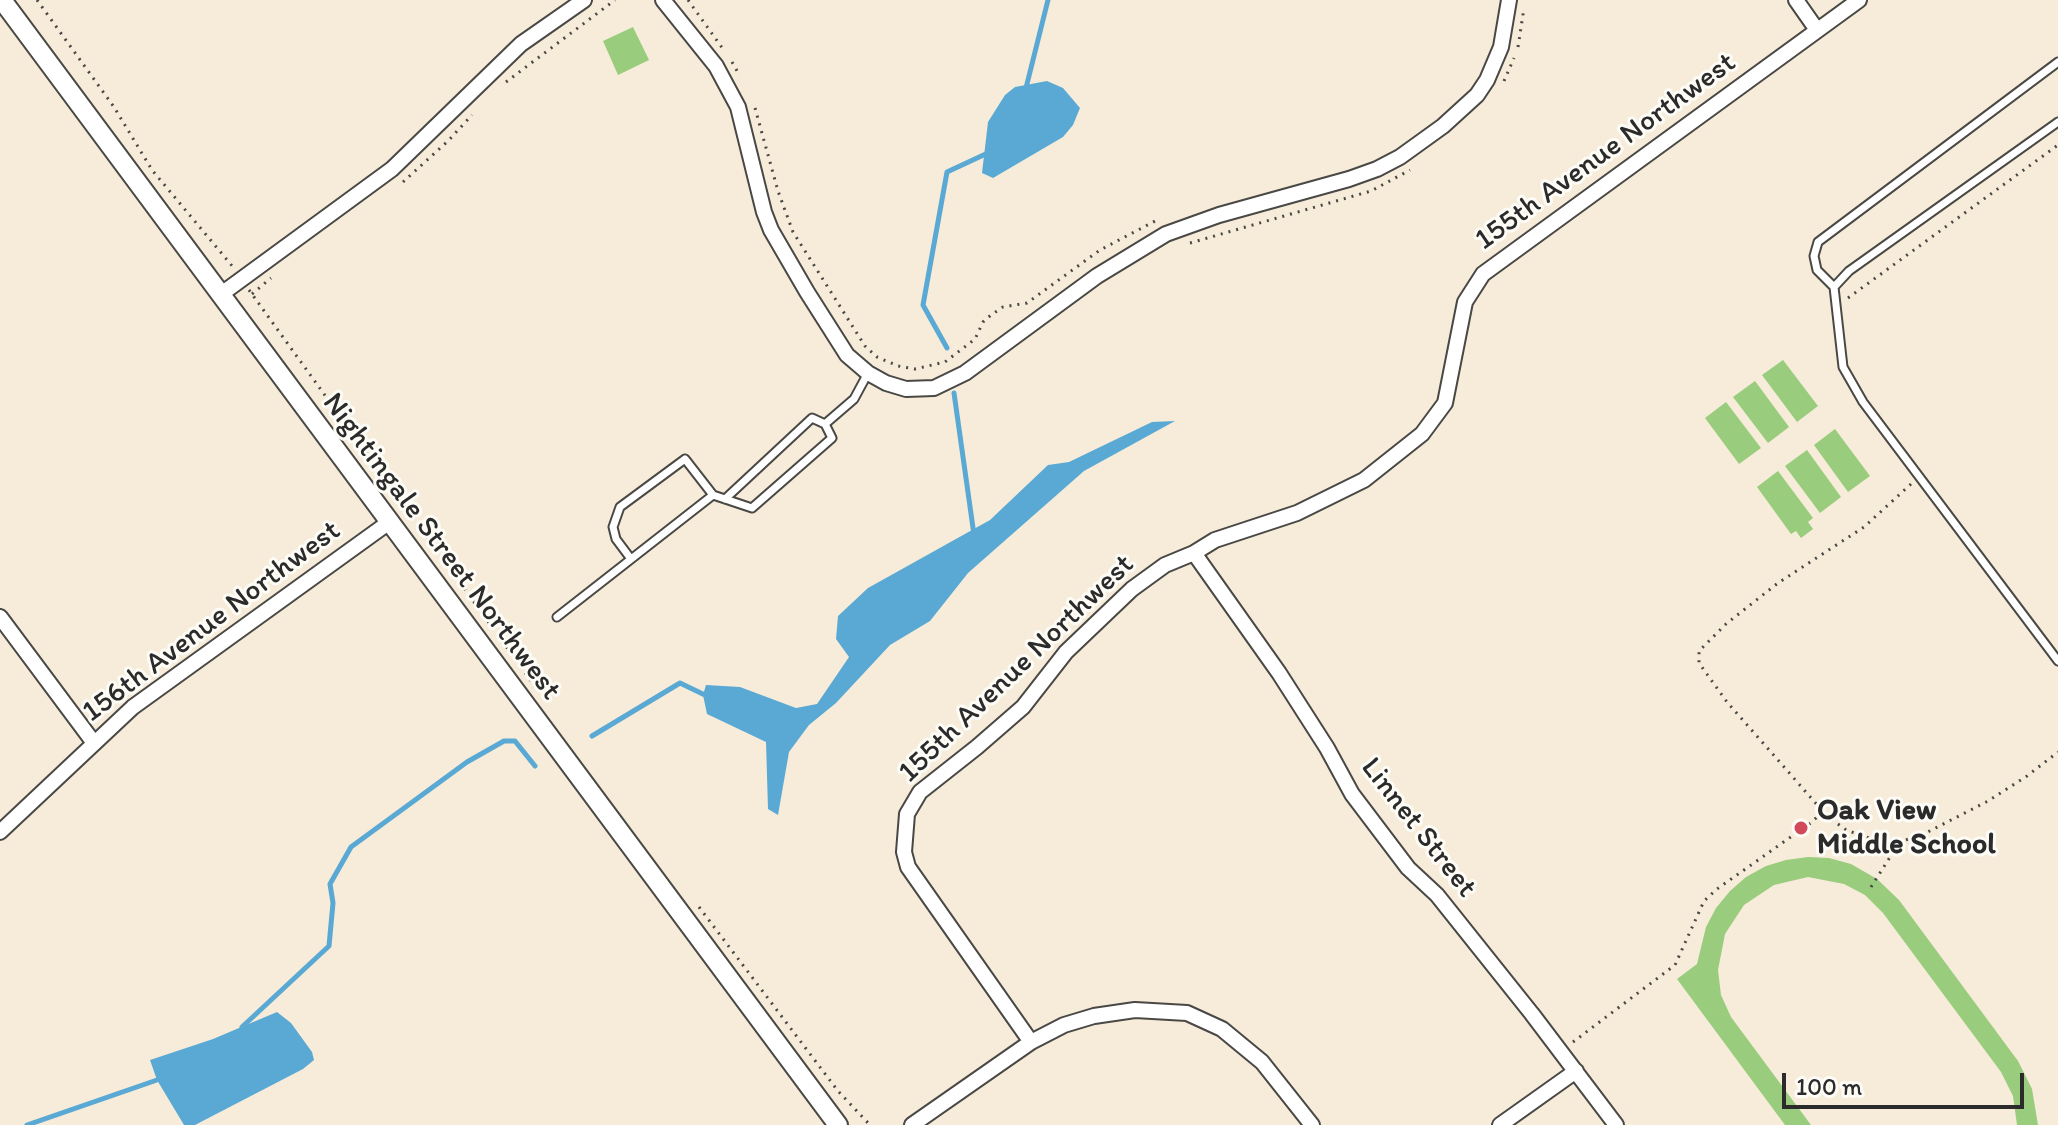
<!DOCTYPE html>
<html>
<head>
<meta charset="utf-8">
<style>
	body { margin:0 }
	#map { position:relative; width:2058px; height:1125px; overflow:hidden; background:#f6ecd9; font-family:Itim,sans-serif }
	canvas { display:block }
	.scale { position:absolute; left:1782px; top:1073px; width:242px; height:36px; box-sizing:border-box; border:4px solid #2b2b2b; border-top:0; padding-left:10px; font-size:24px; line-height:28px; white-space:nowrap; color:#2b2b2b; -webkit-text-stroke:6px #fdfcf7; paint-order:stroke }
</style>
</head>
<body>
<div id="map">
<canvas width="2058" height="1125"></canvas>
<div class="scale">100 m</div>
</div>
<script>
const c = document.querySelector('canvas').getContext('2d');
c.lineJoin = 'round';
function paint(path, color) { c.fillStyle = color; c.fill(path, 'evenodd'); }
const poly = rows => new Path2D(rows.map(r => 'M' + r).join(''));
function strokePath(path, color, width, dash) { c.strokeStyle = color; c.lineWidth = width; c.lineCap = dash ? 'butt' : 'round'; c.setLineDash(dash || []); c.stroke(path); }
function drawText(font, color, halo, rows, align = 'center') {
  c.font = font + ' Itim,sans-serif'; c.lineWidth = 6; c.setLineDash([]); c.textBaseline = 'middle'; c.strokeStyle = halo; c.fillStyle = color; for (const [text, x, y, turn = 0] of rows) {
    c.save(); c.translate(x, y); c.rotate((+turn || 0) * Math.PI / 180); c.textAlign = isNaN(turn) ? turn : align; if (halo) c.strokeText(text, 0, 0); c.fillText(text, 0, 0); c.restore();
  }
}
paint(poly([
	[633,27,649,60,618,75,603,41],
	[1783,360,1818,406,1797,422,1762,375],
	[1755,381,1789,427,1768,443,1733,397],
	[1726,402,1761,448,1739,464,1705,418],
	[1835,429,1870,476,1848,492,1814,445],
	[1807,450,1841,497,1820,513,1785,466],
	[1778,471,1813,518,1808,522,1813,529,1801,538,1796,531,1791,534,1757,487],
	[1808,857,1829,858,1851,864,1877,879,1899,900,2018,1061,2032,1089,2038,1125,2017,1125,2013,1096,2001,1072,1883,913,1865,895,1844,884,1808,877,1774,885,1744,905,1725,934,1718,970,1721,995,1731,1017,1811,1125,1785,1125,1677,979,1697,964,1706,927,1716,908,1730,891,1746,877,1766,866,1786,860]
]), '#99cc7d');
paint(poly([
	[1047,81,1063,88,1080,108,1073,125,1063,137,993,178,982,173,988,122,1005,95,1015,87],
	[1175,421,1084,471,968,573,930,621,890,645,836,703,809,725,789,752,778,815,768,809,766,742,707,714,703,695,706,685,740,687,796,708,817,704,849,657,836,639,838,616,868,588,990,520,1048,465,1069,462,1152,422],
	[277,1012,291,1023,312,1052,314,1060,303,1069,195,1125,184,1125,157,1080,150,1060,213,1039]
]), '#5aa9d4');
strokePath(poly([
	[1026,88,1048,0],
	[947,348,923,305,947,172,990,152],
	[954,393,974,535],
	[592,736,680,683,707,696],
	[242,1027,329,946,333,903,330,884,351,847,467,762,504,741,515,741,535,766],
	[27,1125,157,1080]
]), '#5aa9d4', 5);
const service = poly([
	[1834,287,1843,367,1863,402,2058,661],
	[1834,287,1817,270,1814,256,1818,242,2058,62],
	[1834,287,1849,271,2058,122],
	[725,499,812,418,825,424],
	[631,559,616,539,613,527,620,507,685,459,713,495],
	[557,617,713,495,752,508,832,438,825,424,854,399,868,373]
]);
const minor = poly([
	[663,0,716,66,738,107,764,212,771,230,807,292,847,355,868,373,886,383,906,389,934,388,965,373,1097,276,1166,234,1219,215,1349,179,1377,169,1400,157,1443,126,1477,95,1487,80,1501,47,1509,0],
	[1796,0,1817,30],
	[220,295,392,169,521,44,584,0],
	[1194,553,1279,673,1327,748,1352,794,1408,868,1437,895,1532,1014,1616,1125],
	[0,617,94,743],
	[0,832,133,707,388,523],
	[1031,1042,908,867,904,852,907,814,920,792,977,747,1023,707,1066,652,1132,589,1165,565,1194,553,1215,540,1297,513,1364,480,1422,434,1445,403,1465,302,1483,274,1859,0],
	[912,1125,1031,1042,1064,1025,1094,1016,1135,1010,1187,1013,1222,1029,1262,1062,1312,1125],
	[1500,1125,1576,1071]
]);
const tertiary = poly([
	[2,0,838,1125]
]);
strokePath(service, '#494845', 11);
strokePath(minor, '#494845', 18);
strokePath(tertiary, '#494845', 22);
strokePath(poly([
	[37,0,114,107,152,170,233,267],
	[688,0,723,49],
	[1518,47,1524,8],
	[732,62,740,76],
	[1504,81,1514,58],
	[506,82,615,0],
	[755,108,778,191,793,232,865,346,877,357,898,366,915,369,945,362,975,339,983,322,991,315,1003,307,1027,303,1100,250,1157,220],
	[403,182,448,141,472,115],
	[1190,243,1371,191,1410,170],
	[249,290,539,692],
	[252,294,271,278],
	[1848,298,2058,145],
	[1911,484,1864,527,1778,583,1726,624,1699,651,1699,663,1727,702,1827,816,1846,830,1875,840,1899,842,1922,835,1988,801,2027,776,2058,752],
	[1871,887,1899,843],
	[699,907,838,1091,870,1125],
	[1573,1042,1675,965,1704,901,1717,889,1812,822,1823,811]
]), '#494845', 3, [2, 6]);
strokePath(service, '#fff', 7);
strokePath(minor, '#fff', 14);
strokePath(tertiary, '#fff', 18);
for (const [x, y, r, color] of [
	[1801,828,8,"#d1495b"]
]) { const dot = new Path2D(); dot.arc(x, y, r, 0, 2 * Math.PI); c.fillStyle = color; c.fill(dot); strokePath(dot, '#fdfcf7', 3); }
drawText('30px', '#2b2b2b', '#fdfcf7', [
	["155th Avenue Northwest",1606,152,-36],
	["Nightingale Street Northwest",441,547,53],
	["156th Avenue Northwest",212,622,-37],
	["155th Avenue Northwest",1017,669,-44],
	["Linnet Street",1418,828,52]
]);
drawText('bold 30px', '#2b2b2b', '#fdfcf7', [
	["Oak View",1817,811],
	["Middle School",1817,845]
], 'left');
</script>
</body>
</html>
